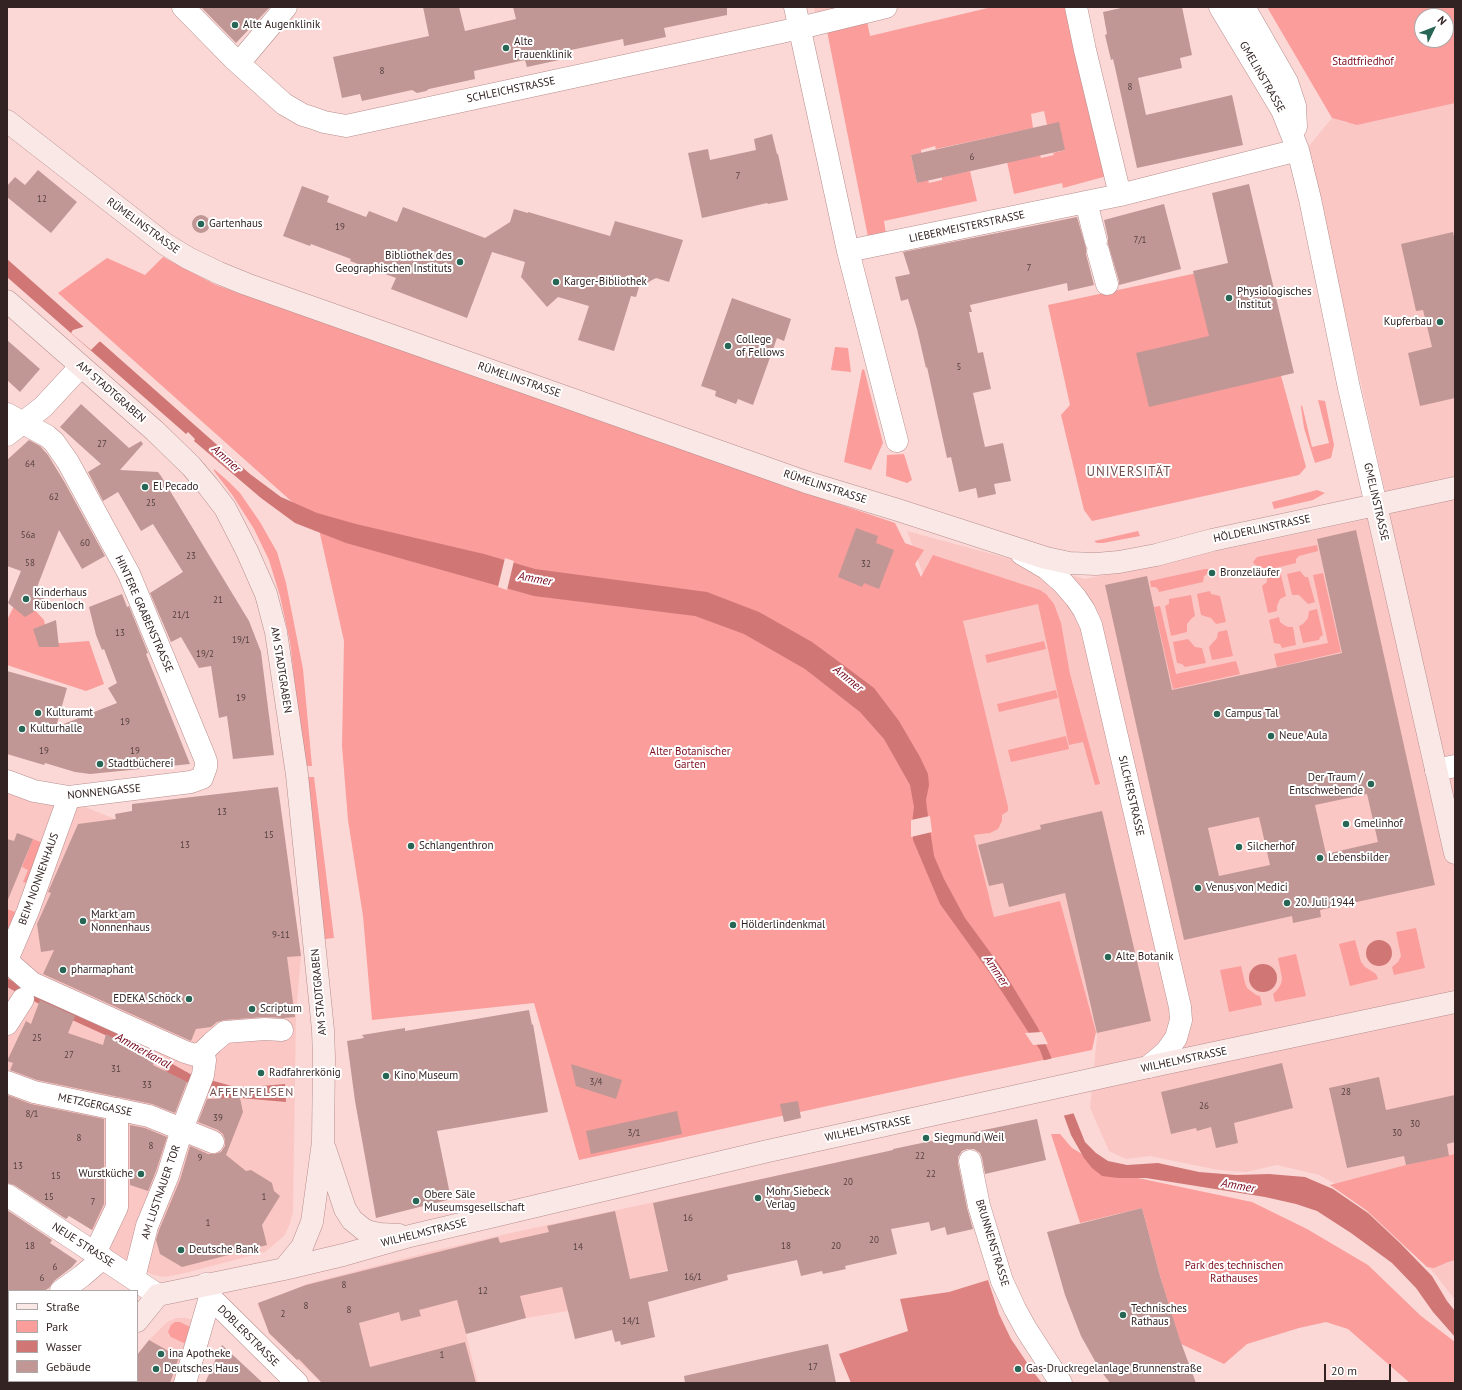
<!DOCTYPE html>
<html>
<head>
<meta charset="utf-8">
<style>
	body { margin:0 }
	#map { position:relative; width:1462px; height:1390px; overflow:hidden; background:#fbd8d6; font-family:"PT Sans",sans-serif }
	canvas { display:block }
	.frame { position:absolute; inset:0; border:8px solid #332323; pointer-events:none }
	.legend { position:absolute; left:8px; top:1290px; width:130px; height:92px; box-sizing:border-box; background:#fff; border:1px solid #ada7a7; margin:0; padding:5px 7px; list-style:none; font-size:12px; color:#332323 }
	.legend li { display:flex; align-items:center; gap:8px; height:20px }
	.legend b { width:20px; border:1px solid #ada7a7 }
	.north { position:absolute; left:1414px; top:8px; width:40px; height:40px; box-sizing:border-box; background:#fff; border:1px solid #ada7a7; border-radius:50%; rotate:47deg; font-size:11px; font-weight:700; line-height:16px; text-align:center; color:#332323 }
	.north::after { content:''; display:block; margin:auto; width:14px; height:18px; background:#276654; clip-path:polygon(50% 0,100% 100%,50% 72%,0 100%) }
	.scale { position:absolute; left:1324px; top:1364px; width:67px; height:18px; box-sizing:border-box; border:2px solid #332323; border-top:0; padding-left:5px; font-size:12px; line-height:14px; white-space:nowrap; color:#332323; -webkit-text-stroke:3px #fff; paint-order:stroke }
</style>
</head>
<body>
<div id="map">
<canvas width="1462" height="1390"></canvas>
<div class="frame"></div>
<ul class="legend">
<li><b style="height:5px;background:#fae8e7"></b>Straße</li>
<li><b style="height:11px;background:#fa9d9b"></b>Park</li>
<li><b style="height:11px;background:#d07776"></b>Wasser</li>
<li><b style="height:11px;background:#c09795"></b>Gebäude</li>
</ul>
<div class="north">N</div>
<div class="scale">20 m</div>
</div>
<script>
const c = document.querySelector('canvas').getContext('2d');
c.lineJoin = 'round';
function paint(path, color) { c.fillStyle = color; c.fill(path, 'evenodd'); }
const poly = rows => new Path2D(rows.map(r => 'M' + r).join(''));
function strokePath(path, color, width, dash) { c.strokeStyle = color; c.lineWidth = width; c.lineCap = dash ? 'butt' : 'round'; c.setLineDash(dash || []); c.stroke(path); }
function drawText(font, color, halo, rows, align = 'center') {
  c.font = font + ' "PT Sans",sans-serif'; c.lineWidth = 4; c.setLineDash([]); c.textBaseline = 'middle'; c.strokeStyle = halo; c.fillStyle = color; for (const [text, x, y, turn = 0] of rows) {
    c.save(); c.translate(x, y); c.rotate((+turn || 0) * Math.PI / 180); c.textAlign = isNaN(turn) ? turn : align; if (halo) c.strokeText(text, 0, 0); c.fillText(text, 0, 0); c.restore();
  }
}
paint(poly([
	[814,7,862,7,816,18],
	[1455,80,1455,1300,1435,1274,1402,1242,1370,1203,1319,1175,1277,1165,1246,1172,1218,1170,1150,1156,1126,1159,1109,1151,1090,1108,1097,1036,1060,901,994,917,974,835,990,833,933,602,907,531,1085,579,1390,514,1308,147,1332,118,1347,123],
	[7,787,85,807,115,819,115,814,132,811,248,804,280,801,301,956,296,1016,293,1212,289,1226,284,1236,265,1252,181,1274,165,1277,153,1275,139,1268,100,1244,95,1232,7,1177],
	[845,1161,731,1252,657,1273,590,1305,568,1311,526,1318,479,1330,463,1322,478,1383,322,1383,270,1335,257,1304,307,1284,429,1252,515,1232],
	[176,1318,187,1318,202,1325,185,1383,116,1383,118,1381,137,1381,137,1355,149,1340,167,1322]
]), '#fbc7c5');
paint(poly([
	[992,7,1068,7,1107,176,1063,188,1062,183,1014,194,1007,162,1040,155,1041,158,1054,155,1053,153,1065,150,1047,125,1044,111,1031,114,1033,128,936,149,935,146,921,150,921,153,911,155,917,183,928,180,929,183,942,180,942,177,970,171,977,201,884,221,886,234,868,237,827,31,867,21,870,36],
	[1267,7,1455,7,1455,103,1357,125,1332,118],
	[1422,16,1446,16,1446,40,1422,40],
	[163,257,216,285,803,492,895,523,905,543,924,550,915,564,921,577,933,555,1040,590,1046,594,1054,604,1061,623,1070,674,1100,784,1095,785,1083,742,1069,745,1038,604,963,621,1008,807,1008,811,1002,815,1002,821,998,829,990,833,974,835,994,917,1060,901,1096,1032,1092,1050,961,1077,579,1160,534,1003,372,1020,363,916,348,820,342,746,344,641,318,525,58,293,107,258,145,275],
	[1197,273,1280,372,1306,467,1299,475,1092,521,1084,510,1061,415,1070,405,1048,305],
	[835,347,848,348,851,372,831,370],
	[864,369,883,443,871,470,844,462,862,370],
	[1318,400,1325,401,1334,445,1331,458,1315,463,1304,428,1301,407,1302,405,1312,447,1329,443],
	[904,454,912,480,907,483,886,476,887,455],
	[214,469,229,482,240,493,260,522,277,552,286,583,303,669,312,766,304,766,290,642,280,596,269,560,254,529,233,496,214,471],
	[1317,490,1325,493,1313,500,1274,509,1272,502],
	[1138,531,1140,536,1103,543,1097,543,1094,541],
	[1317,545,1318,551,1299,556,1296,559,1296,563,1263,571,1260,567,1254,564,1253,562,1257,557],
	[1205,569,1208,569,1209,573,1204,576,1203,582,1159,592,1158,589,1155,587,1151,587,1150,581],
	[1300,571,1305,577,1308,577,1315,602,1308,604,1299,595,1292,595,1287,574],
	[1323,573,1341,652,1277,667,1274,654,1328,643,1313,575],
	[1281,575,1286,596,1280,599,1277,606,1277,611,1268,613,1262,586,1267,582,1267,578],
	[1210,591,1211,594,1220,596,1226,622,1216,624,1211,618,1201,615,1197,594],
	[1191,595,1195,616,1192,618,1187,624,1187,632,1171,636,1165,606,1169,604,1169,599],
	[18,598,32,607,44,620,47,634,48,644,89,641,104,684,86,691,7,665,7,620],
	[1160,606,1176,674,1236,661,1240,674,1173,689,1154,607],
	[1317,609,1323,635,1320,637,1319,640,1303,643,1299,626,1303,624,1308,618,1309,611],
	[1279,617,1280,622,1284,625,1288,627,1293,627,1296,645,1282,648,1280,644,1274,643,1269,620],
	[1227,630,1233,656,1212,660,1209,647,1217,638,1218,632],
	[1188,639,1195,647,1202,648,1206,663,1185,667,1182,664,1177,663,1173,642],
	[1044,641,1046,649,987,663,985,655],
	[1056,690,1058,698,999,712,997,704],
	[1066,736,1069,749,1011,762,1008,750],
	[306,777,314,777,334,938,325,939],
	[33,839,43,843,30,884,23,882,28,870,22,867],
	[7,909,18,913,7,937],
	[1416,928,1425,968,1394,975,1392,967,1398,962,1401,956,1396,932],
	[1355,940,1361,962,1365,967,1376,974,1378,979,1350,986,1339,944],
	[1296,954,1306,996,1275,1002,1273,994,1278,989,1281,984,1282,978,1278,958],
	[1241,966,1245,983,1247,988,1256,995,1260,996,1262,1005,1229,1012,1220,970],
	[1051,1134,1060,1134,1072,1148,1114,1173,1252,1202,1307,1229,1368,1265,1421,1316,1455,1342,1455,1383,1410,1383,1348,1329,1326,1322,1299,1328,1247,1344,1224,1364,1181,1344,1160,1276,1142,1208,1080,1223],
	[1455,1154,1455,1260,1448,1262,1434,1268,1427,1267,1366,1210,1330,1185,1406,1165],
	[175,1322,180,1322,192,1328,191,1342,184,1343,171,1337,168,1332,171,1325]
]), '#fa9d9b');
paint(poly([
	[988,1280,999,1314,1011,1339,1034,1373,1042,1383,851,1383,839,1354,908,1331,900,1299,949,1292]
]), '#de8382');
paint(poly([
	[7,259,250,474,281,497,317,513,356,524,484,554,535,569,707,592,759,612,812,642,846,667,874,688,899,721,920,757,928,774,929,785,926,800,927,809,934,856,944,879,965,918,1001,967,1038,1028,1049,1052,1085,1142,1096,1153,1108,1161,1127,1165,1158,1163,1199,1172,1236,1175,1269,1174,1305,1177,1333,1189,1368,1213,1400,1243,1432,1276,1447,1301,1455,1311,1455,1337,1433,1312,1416,1288,1392,1263,1351,1233,1317,1211,1296,1204,1265,1197,1146,1178,1118,1178,1102,1176,1092,1168,1084,1158,1071,1135,1040,1050,989,972,940,904,913,840,912,823,914,807,910,785,884,739,860,712,805,669,744,634,695,616,534,596,346,543,295,523,261,498,194,441,195,439,188,432,186,434,7,277],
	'1366 953a13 13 0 1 1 26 0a13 13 0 1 1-26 0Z',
	'1249 978a14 14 0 1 1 28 0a14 14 0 1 1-28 0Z',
	[7,978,51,1003,105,1026,192,1075,239,1088,285,1084,286,1102,240,1098,221,1099,168,1073,154,1060,136,1049,61,1015,16,992,7,987]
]), '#d07776');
paint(poly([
	[86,326,103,340,99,342,91,350,71,333,73,330],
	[505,558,514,561,507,590,498,587],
	[930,816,932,832,911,837,911,820],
	[1042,1032,1048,1044,1033,1045,1025,1033],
	[1054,1058,1070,1100,1075,1113,1062,1116,1041,1061]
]), '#fbd8d6');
paint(poly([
	[201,7,270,7,236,43],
	[423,7,459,7,465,31,516,19,513,7,727,7,727,15,664,28,666,37,624,46,623,39,571,50,573,57,527,67,525,60,474,71,475,79,429,89,426,91,417,93,412,90,362,101,360,94,342,98,333,57,429,36],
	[1122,7,1182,7,1192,55,1180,58,1182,68,1138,78,1146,115,1232,95,1243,145,1137,168,1116,72,1113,59,1111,60,1105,35,1107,34,1103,12,1121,8],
	[1059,122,1065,150,917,183,911,155],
	[772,134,777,154,778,154,788,200,768,204,767,203,702,218,688,153,708,149,710,160,756,150,754,139],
	[38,170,77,202,51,233,7,197,7,186,15,177,25,185],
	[1249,184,1294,373,1149,407,1136,353,1209,336,1193,271,1228,263,1212,193],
	[302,186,329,196,327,202,366,217,369,211,397,222,403,207,485,238,510,222,514,209,528,213,528,212,610,236,615,221,683,240,669,282,656,278,639,287,636,297,631,296,614,351,578,340,589,306,558,297,547,307,521,277,525,262,492,252,467,318,391,289,396,278,350,261,351,259,311,244,310,246,283,236],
	[1164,204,1181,269,1119,285,1119,281,1108,244,1108,238,1104,220],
	'192 224a9 9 0 1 1 18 0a9 9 0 1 1-18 0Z',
	[1077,217,1086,248,1086,254,1094,285,1068,291,1067,283,970,305,972,312,969,312,978,353,983,352,991,389,973,393,985,447,1003,443,1011,481,994,484,996,494,978,498,976,488,959,492,951,457,947,458,927,367,926,368,917,329,908,299,901,301,895,277,910,274,903,252],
	[1453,232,1455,241,1455,398,1420,406,1408,353,1432,347,1423,310,1416,311,1401,244],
	[732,298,791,319,784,341,777,338,753,405,738,399,736,404,715,396,716,391,701,386],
	[7,340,40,369,20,392,7,380],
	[81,404,129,448,141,441,143,444,120,470,158,472,161,476,249,621,261,652,274,755,233,759,227,716,219,718,211,666,199,668,181,637,171,642,150,593,183,572,153,524,141,531,118,492,103,501,88,472,101,464,60,427],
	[29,440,40,446,48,455,65,483,105,556,82,569,59,530,36,590,48,603,25,617,8,603,21,571,7,566,7,460],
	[856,528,878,536,876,543,894,550,879,589,864,583,862,587,838,577],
	[1356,530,1435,885,1320,910,1321,917,1293,923,1292,916,1184,940,1105,585,1147,576,1172,690,1256,672,1342,653,1317,539],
	[1367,794,1378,842,1326,854,1315,805],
	[1259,817,1270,865,1219,876,1208,828],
	[122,594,127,607,129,606,148,653,146,654,190,764,90,774,75,772,45,763,44,765,7,754,7,671,67,688,56,727,117,703,108,688,117,683,104,649,102,650,96,635,89,607],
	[56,620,59,647,39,647,33,629],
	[278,787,301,956,287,957,295,1017,284,1018,264,1017,224,1020,217,1022,211,1027,196,1029,191,1041,43,974,54,950,41,952,37,924,51,893,48,892,78,824,116,819,115,814,132,811,132,804],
	[1102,811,1151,1021,1097,1033,1065,893,1009,907,1003,883,989,886,978,845,1041,829,1040,825],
	[17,833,33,839,7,902,7,839,14,841],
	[40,1000,75,1016,68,1033,103,1045,106,1034,154,1060,153,1065,187,1082,175,1113,152,1104,37,1080,10,1070,13,1063,7,1061,26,1021,31,1024],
	[529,1010,532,1025,533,1024,548,1112,437,1131,451,1199,376,1218,355,1101,347,1041,364,1038,362,1035,405,1028,405,1031],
	[1282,1063,1293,1108,1234,1123,1238,1143,1216,1148,1211,1127,1197,1131,1196,1128,1171,1134,1161,1092],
	[571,1064,622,1080,616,1099,576,1086],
	[1379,1077,1386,1110,1455,1095,1455,1142,1447,1144,1449,1156,1406,1165,1404,1156,1347,1168,1329,1088],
	[7,1095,31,1104,104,1119,104,1204,92,1230,69,1216,66,1219,14,1185,7,1183],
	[240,1098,243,1112,226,1155,246,1171,251,1170,269,1181,272,1183,274,1191,280,1196,262,1225,267,1245,182,1267,160,1254,156,1240,159,1230,180,1180,190,1146,208,1154,214,1154,221,1152,225,1146,225,1140,223,1134,218,1130,198,1122,207,1099],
	[798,1101,801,1118,784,1122,780,1104],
	[677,1111,682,1134,591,1154,586,1131],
	[1037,1119,1046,1160,985,1174,982,1158,980,1153,974,1149,967,1149,962,1151,958,1157,958,1163,967,1208,973,1229,947,1235,945,1227,931,1231,929,1222,891,1229,897,1254,845,1266,846,1269,823,1274,822,1271,801,1276,797,1260,727,1275,728,1280,648,1302,655,1337,621,1345,620,1341,615,1342,612,1330,575,1339,562,1287,520,1296,526,1318,466,1334,457,1300,419,1310,421,1316,401,1321,399,1312,359,1323,370,1367,465,1342,476,1383,322,1383,299,1359,297,1360,269,1333,258,1303,306,1285,498,1237,500,1243,549,1232,547,1226,615,1211,630,1279,668,1271,653,1203,893,1150,893,1149],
	[130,1125,145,1128,167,1137,156,1171,148,1191,130,1185],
	[1142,1208,1160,1276,1180,1340,1196,1383,1110,1383,1100,1370,1081,1336,1065,1295,1047,1232],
	[7,1210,52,1240,50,1243,77,1261,72,1267,54,1281,49,1288,44,1291,7,1291],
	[149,1340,179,1357,170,1383,137,1383,137,1355],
	[828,1344,836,1383,685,1383,684,1376],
	[222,1345,263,1383,205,1383]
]), '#c09795');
const street = poly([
	[183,7,234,59,284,104,303,115,313,118,324,122,346,126,800,28,886,7],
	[795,7,848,251,897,441],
	[1076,7,1085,50,1120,195],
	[1220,7,1282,110,1298,150,1310,199,1349,388,1376,505],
	[1244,7,1287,82,1295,106,1296,127],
	[239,63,286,7],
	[1086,202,1096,241],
	[848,251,1120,195,1298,150],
	[1098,251,1107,284],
	[7,414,47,436,54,442,68,462,129,574,202,751,206,761,206,767,202,778,191,782,69,797,34,791,7,781],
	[7,435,43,407,81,366],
	[1022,554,1046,568,1063,583,1076,598,1084,610,1091,625,1180,1007,1181,1020,1176,1038,1166,1052,1148,1067],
	[1436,770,1455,766],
	[7,960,28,911,69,797],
	[7,961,32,983,185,1052,195,1055,203,1052,212,1043,225,1032,265,1029,282,1030],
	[7,1024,23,999],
	[7,1082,34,1092,149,1116,213,1142],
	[970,1161,979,1206,1002,1281,1015,1309,1026,1329,1061,1383],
	[7,1195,158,1295],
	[95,1253,117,1207,117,1109],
	[134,1278,147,1226,168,1175,182,1129,203,1075,205,1060,203,1052],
	[206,1284,210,1297,297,1383],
	[61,1291,82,1276,103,1258],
	[7,1317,9,1316],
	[185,1383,210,1297]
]);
const secondary = poly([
	[7,121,165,244,188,258,219,273,246,284,464,361,806,482,898,510,1046,558,1069,563,1096,564,1119,562,1156,555,1212,540,1455,488],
	[7,301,155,431,191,466,208,486,225,508,247,551,266,594,276,632,297,775,323,1030,324,1057,323,1142,312,1222,302,1247,284,1269],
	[1376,505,1455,853],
	[325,1149,345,1209,352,1220,363,1229,370,1232,380,1234,399,1235],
	[137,1321,158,1295,284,1269,343,1255,410,1236,768,1151,1148,1067,1455,1002],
	[87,1383,89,1381]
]);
strokePath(street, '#b78e8d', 23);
strokePath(secondary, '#b78e8d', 23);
strokePath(street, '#fff', 22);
strokePath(secondary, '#fae8e7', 22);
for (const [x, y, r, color] of [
	[235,25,4,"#276654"],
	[506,48,4,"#276654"],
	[201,224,4,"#276654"],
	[460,262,4,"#276654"],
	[556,282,4,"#276654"],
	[1229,298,4,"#276654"],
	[1440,322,4,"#276654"],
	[728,346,4,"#276654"],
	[145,487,4,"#276654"],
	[1212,573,4,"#276654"],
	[26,599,4,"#276654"],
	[38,713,4,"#276654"],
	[1217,714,4,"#276654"],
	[22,729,4,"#276654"],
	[1271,736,4,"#276654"],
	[100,764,4,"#276654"],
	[1371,784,4,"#276654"],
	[1346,824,4,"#276654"],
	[411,846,4,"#276654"],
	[1239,847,4,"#276654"],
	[1320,858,4,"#276654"],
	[1198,888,4,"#276654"],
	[1287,903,4,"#276654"],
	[83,921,4,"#276654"],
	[733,925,4,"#276654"],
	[1108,957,4,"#276654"],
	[63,970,4,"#276654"],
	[189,999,4,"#276654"],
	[252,1009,4,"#276654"],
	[261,1073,4,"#276654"],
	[386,1076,4,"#276654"],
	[926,1138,4,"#276654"],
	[141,1174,4,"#276654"],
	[758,1198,4,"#276654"],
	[416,1201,4,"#276654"],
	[181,1250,4,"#276654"],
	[1123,1315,4,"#276654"],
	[161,1354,4,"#276654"],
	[156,1369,4,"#276654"],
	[1018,1369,4,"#276654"]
]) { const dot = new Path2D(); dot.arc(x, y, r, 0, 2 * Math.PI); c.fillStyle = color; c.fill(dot); strokePath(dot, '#fff', 1.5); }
drawText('9px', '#564040', null, [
	["8",382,71],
	["8",1130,87],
	["6",972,157],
	["7",738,176],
	["12",42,199],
	["19",340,227],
	["7/1",1140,240],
	["7",1029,268],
	["5",959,367],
	["27",102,444],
	["64",30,464],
	["62",54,497],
	["25",151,503],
	["56a",28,535],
	["60",85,543],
	["23",191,556],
	["58",30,563],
	["32",866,564],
	["21",218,600],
	["21/1",181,615],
	["13",120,633],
	["19/1",241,640],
	["19/2",205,654],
	["19",241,698],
	["19",125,722],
	["19",44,751],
	["19",135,751],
	["13",222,812],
	["15",269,835],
	["13",185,845],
	["9-11",281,935],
	["25",37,1038],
	["27",69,1055],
	["31",116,1069],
	["3/4",596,1082],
	["33",147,1085],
	["28",1346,1092],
	["26",1204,1106],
	["8/1",32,1114],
	["39",218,1118],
	["30",1415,1124],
	["3/1",634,1133],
	["30",1397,1133],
	["8",79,1138],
	["8",151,1146],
	["22",920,1156],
	["9",200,1158],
	["13",18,1166],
	["22",931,1174],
	["15",56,1176],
	["20",848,1182],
	["15",49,1197],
	["1",264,1197],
	["7",93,1202],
	["16",688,1218],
	["1",208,1223],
	["20",874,1240],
	["18",30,1246],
	["18",786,1246],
	["20",836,1246],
	["14",578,1247],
	["6",55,1267],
	["16/1",693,1277],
	["6",42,1278],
	["8",344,1285],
	["12",483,1291],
	["8",306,1306],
	["8",349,1310],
	["2",283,1314],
	["14/1",631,1321],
	["1",442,1355],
	["17",813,1367]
]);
drawText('11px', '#332323', '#fff', [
	["Alte Augenklinik",243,25],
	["Alte",514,42],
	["Frauenklinik",514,55],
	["Gartenhaus",209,224],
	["Bibliothek des",452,256,"right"],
	["Geographischen Instituts",452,269,"right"],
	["Karger-Bibliothek",564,282],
	["Physiologisches",1237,292],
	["Institut",1237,305],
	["Kupferbau",1432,322,"right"],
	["College",736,340],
	["of Fellows",736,353],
	["El Pecado",153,487],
	["Bronzeläufer",1220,573],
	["Kinderhaus",34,593],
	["Rübenloch",34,606],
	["Kulturamt",46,713],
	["Campus Tal",1225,714],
	["Kulturhalle",30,729],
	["Neue Aula",1279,736],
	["Stadtbücherei",108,764],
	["Der Traum /",1363,778,"right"],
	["Entschwebende",1363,791,"right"],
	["Gmelinhof",1354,824],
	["Schlangenthron",419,846],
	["Silcherhof",1247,847],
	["Lebensbilder",1328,858],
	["Venus von Medici",1206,888],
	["20. Juli 1944",1295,903],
	["Markt am",91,915],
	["Nonnenhaus",91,928],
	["Hölderlindenkmal",741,925],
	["Alte Botanik",1116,957],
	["pharmaphant",71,970],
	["EDEKA Schöck",181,999,"right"],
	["Scriptum",260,1009],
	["Radfahrerkönig",269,1073],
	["Kino Museum",394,1076],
	["Siegmund Weil",934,1138],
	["Wurstküche",133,1174,"right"],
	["Mohr Siebeck",766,1192],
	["Verlag",766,1205],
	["Obere Säle",424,1195],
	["Museumsgesellschaft",424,1208],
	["Deutsche Bank",189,1250],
	["Technisches",1131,1309],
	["Rathaus",1131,1322],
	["ina Apotheke",169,1354],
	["Deutsches Haus",164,1369],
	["Gas-Druckregelanlage Brunnenstraße",1026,1369]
], 'left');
drawText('11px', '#7c0c1d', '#fff', [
	["Stadtfriedhof",1363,62],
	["Alter Botanischer",690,752],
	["Garten",690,765],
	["Park des technischen",1234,1266],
	["Rathauses",1234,1279]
]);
drawText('11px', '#332323', '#fff', [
	["GMELINSTRASSE",1262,77,60],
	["SCHLEICHSTRASSE",511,90,-12],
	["RÜMELINSTRASSE",143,226,36],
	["LIEBERMEISTERSTRASSE",967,227,-12],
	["RÜMELINSTRASSE",519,380,19],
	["AM STADTGRABEN",111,392,41],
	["RÜMELINSTRASSE",825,487,18],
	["GMELINSTRASSE",1376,502,77],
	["HÖLDERLINSTRASSE",1262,529,-12],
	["HINTERE GRABENSTRASSE",144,614,66],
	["AM STADTGRABEN",281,670,81],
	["NONNENGASSE",104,792,-6],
	["SILCHERSTRASSE",1131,796,77],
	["BEIM NONNENHAUS",39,879,-70],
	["AM STADTGRABEN",319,992,-95],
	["WILHELMSTRASSE",1184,1060,-12],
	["METZGERGASSE",95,1105,12],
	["WILHELMSTRASSE",868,1129,-12],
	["AM LUSTNAUER TOR",161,1192,-71],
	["WILHELMSTRASSE",424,1233,-14],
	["BRUNNENSTRASSE",992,1243,73],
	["NEUE STRASSE",83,1245,33],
	["DOBLERSTRASSE",248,1336,45]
]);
drawText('italic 12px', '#740017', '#fff', [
	["Ammer",226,459,42],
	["Ammer",535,579,10],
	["Ammer",848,679,39],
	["Ammer",996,971,56],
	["Ammerkanal",143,1051,29],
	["Ammer",1238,1186,10]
]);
c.letterSpacing = '1px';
drawText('12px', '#714d4c', '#fff', [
	["AFFENFELSEN",252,1093]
]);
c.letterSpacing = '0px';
c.letterSpacing = '1px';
drawText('13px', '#714d4c', '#fff', [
	["UNIVERSITÄT",1129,472]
]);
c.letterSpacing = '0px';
</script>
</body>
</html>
